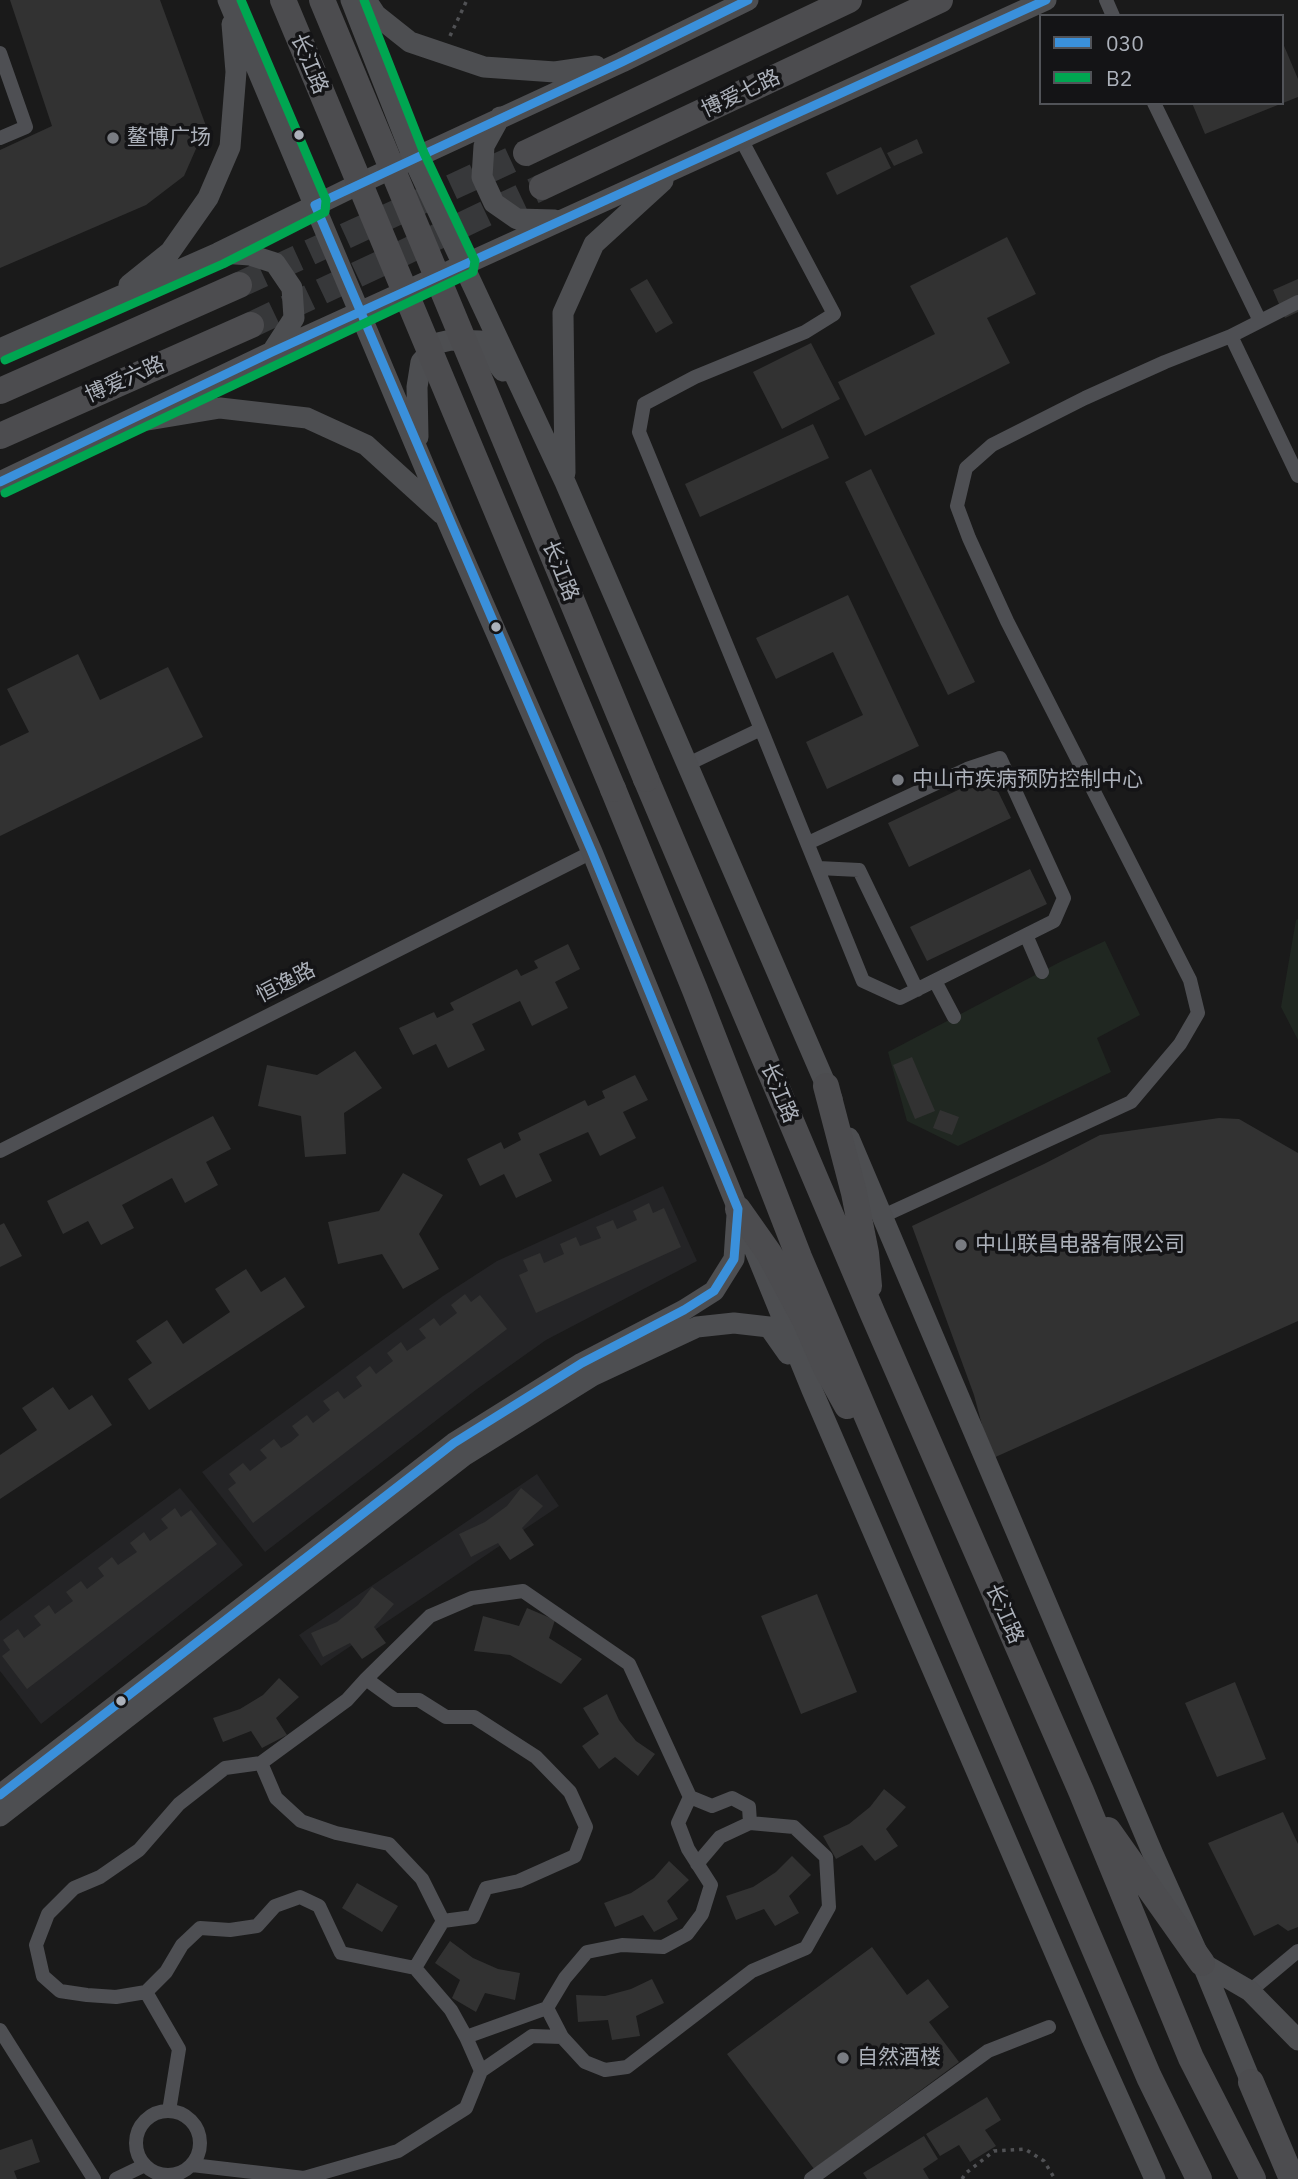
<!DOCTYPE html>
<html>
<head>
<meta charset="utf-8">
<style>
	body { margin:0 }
	#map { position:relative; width:1298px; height:2179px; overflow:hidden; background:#1a1a1a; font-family:"IBM Plex Sans",sans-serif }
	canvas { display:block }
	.legend { position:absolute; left:1039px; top:14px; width:245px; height:91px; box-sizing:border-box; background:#141416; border:2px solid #515358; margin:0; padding:9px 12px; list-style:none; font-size:21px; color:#acb1ba }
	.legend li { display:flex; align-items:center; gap:14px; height:35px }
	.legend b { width:35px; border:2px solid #515358 }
</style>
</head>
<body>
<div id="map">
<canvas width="1298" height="2179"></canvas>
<ul class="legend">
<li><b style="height:9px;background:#3a90db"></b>030</li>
<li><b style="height:9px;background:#00a651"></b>B2</li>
</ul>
</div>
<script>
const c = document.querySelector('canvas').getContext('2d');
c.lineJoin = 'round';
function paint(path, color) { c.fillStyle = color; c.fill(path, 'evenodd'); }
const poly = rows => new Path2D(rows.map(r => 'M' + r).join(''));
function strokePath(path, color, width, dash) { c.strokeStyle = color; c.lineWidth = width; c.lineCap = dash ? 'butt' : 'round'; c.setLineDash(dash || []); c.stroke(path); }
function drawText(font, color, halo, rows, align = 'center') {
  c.font = font + ' "IBM Plex Sans","Noto Sans SC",sans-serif'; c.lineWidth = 7; c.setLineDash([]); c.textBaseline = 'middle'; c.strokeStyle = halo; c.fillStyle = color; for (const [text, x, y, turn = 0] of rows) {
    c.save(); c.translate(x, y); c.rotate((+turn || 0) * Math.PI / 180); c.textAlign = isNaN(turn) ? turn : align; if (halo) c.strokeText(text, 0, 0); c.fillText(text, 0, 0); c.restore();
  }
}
paint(poly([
	[663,1186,697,1261,546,1340,477,1389,265,1552,202,1472,443,1296,497,1261],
	[537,1474,559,1506,321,1666,299,1635],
	[180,1488,243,1565,41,1724,0,1671,0,1621]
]), '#242426');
paint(poly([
	[1298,919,1298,1040,1281,1007,1296,920],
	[1105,941,1140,1015,1097,1038,1111,1072,958,1146,907,1121,888,1052,1060,962]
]), '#202721');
paint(poly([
	[10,0,160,0,206,126,184,176,146,205,0,268,0,150,52,126],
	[1282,41,1298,79,1298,97,1205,134,1192,103,1282,103],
	[917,139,923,153,894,166,887,153],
	[881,147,891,168,837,195,826,173],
	[1007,237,1036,294,987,318,1010,363,865,436,838,382,935,334,910,286],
	[647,279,673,323,656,333,630,289],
	[1298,279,1298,312,1285,318,1273,290],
	[811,343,840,399,782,429,753,372],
	[813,424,829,458,700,517,685,484],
	[871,469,975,682,948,695,845,482],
	[848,595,919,746,827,789,806,742,863,715,833,652,776,679,756,638],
	[78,654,100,700,168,667,203,737,0,836,0,746,29,732,7,689],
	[990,775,1011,818,909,867,888,823],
	[1030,869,1047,904,927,961,910,927],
	[568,944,580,969,555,982,568,1008,532,1026,520,1001,472,1024,485,1050,448,1068,436,1044,413,1055,399,1028,434,1012,437,1018,454,1010,450,1003,517,969,521,976,538,968,534,961],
	[355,1051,382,1088,344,1113,346,1154,305,1157,301,1116,258,1106,267,1065,317,1075],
	[912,1057,935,1111,915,1119,893,1065],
	[635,1075,648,1100,623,1112,636,1138,600,1156,588,1132,539,1154,552,1181,516,1198,504,1174,480,1186,467,1159,501,1142,504,1149,521,1140,518,1133,585,1100,588,1106,605,1098,602,1091],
	[940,1110,959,1117,952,1135,933,1128],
	[213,1116,231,1149,206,1162,218,1185,185,1203,172,1178,122,1205,134,1228,101,1245,88,1221,63,1234,47,1201],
	[1219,1118,1239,1119,1298,1153,1298,1321,991,1459,974,1395,912,1226,1044,1164,1100,1135],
	[403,1173,443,1195,419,1234,439,1269,403,1289,382,1254,338,1264,328,1222,379,1211],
	[649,1203,653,1213,664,1208,681,1247,536,1313,519,1275,528,1271,523,1260,540,1253,544,1263,564,1254,560,1244,576,1237,580,1246,601,1238,596,1227,613,1220,617,1229,637,1220,633,1211],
	[4,1223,22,1256,0,1267,0,1225],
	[246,1269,261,1292,285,1277,305,1307,149,1410,128,1379,152,1363,136,1341,167,1320,183,1344,230,1312,215,1289],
	[465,1294,471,1302,480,1295,507,1329,253,1523,228,1489,236,1483,229,1474,243,1463,250,1471,267,1458,260,1450,274,1439,281,1448,291,1442,299,1435,292,1426,307,1415,313,1423,330,1410,323,1401,338,1391,344,1399,362,1386,356,1377,370,1366,376,1374,393,1361,387,1353,401,1342,407,1351,426,1338,419,1329,434,1318,440,1326,457,1313,451,1305],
	[53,1387,69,1410,92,1395,112,1425,0,1499,0,1455,37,1430,22,1408],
	[521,1488,543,1506,522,1528,534,1545,510,1560,498,1543,471,1557,459,1534,485,1522,507,1506],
	[175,1508,181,1517,191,1510,217,1544,27,1689,2,1656,10,1650,3,1640,18,1629,24,1638,41,1625,34,1616,49,1605,55,1614,73,1601,66,1592,81,1581,87,1589,104,1576,98,1568,112,1557,118,1565,137,1552,130,1543,144,1532,150,1541,168,1528,161,1519],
	[372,1587,394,1604,374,1627,386,1643,362,1659,350,1643,323,1657,311,1633,337,1622,358,1605],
	[817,1594,857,1692,801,1714,761,1616],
	[527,1608,555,1620,549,1638,582,1659,561,1684,510,1655,474,1651,483,1616,519,1626],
	[279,1678,299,1697,276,1718,287,1735,262,1748,251,1731,223,1742,213,1718,240,1709,263,1695],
	[1235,1682,1266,1759,1217,1777,1185,1703],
	[607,1694,619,1720,636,1741,655,1754,638,1776,615,1757,599,1769,582,1746,599,1734,583,1708],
	[884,1789,906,1807,886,1829,898,1846,875,1861,862,1845,836,1859,823,1836,849,1824,870,1807],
	[1283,1812,1298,1844,1298,1927,1288,1931,1278,1924,1254,1936,1208,1843],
	[792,1856,811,1875,789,1896,799,1913,775,1926,764,1909,736,1920,726,1896,753,1887,776,1872],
	[669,1861,689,1880,667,1901,678,1919,654,1932,643,1915,615,1927,604,1903,631,1893,654,1878],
	[357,1883,398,1906,382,1932,342,1908],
	[450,1941,473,1958,498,1969,520,1973,515,2000,485,1993,476,2012,452,1998,460,1980,435,1963],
	[872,1947,907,1995,928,1979,949,2007,929,2022,959,2062,814,2169,727,2054],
	[652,1979,664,2003,636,2016,640,2036,612,2040,608,2020,578,2022,576,1995,605,1996,631,1989],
	[987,2097,1001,2120,985,2130,996,2146,970,2162,959,2145,940,2156,926,2134],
	[924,2136,938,2159,923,2169,929,2179,867,2179,863,2173],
	[32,2139,40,2162,14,2171,17,2179,0,2179,0,2150]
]), '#323232');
strokePath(poly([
	[239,285,526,153],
	[251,325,542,187]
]), '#37383a', 26, [26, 13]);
strokePath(poly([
	[450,36,467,0],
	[962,2179,966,2173,994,2151,1025,2149,1044,2161,1055,2179]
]), '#505154', 3.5, [3.5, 5]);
strokePath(poly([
	[1106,0,1113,16],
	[0,53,26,127,0,138],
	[1154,103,1260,321],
	[1298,302,1231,336,1298,476],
	[761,729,863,981,900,998,1054,921,1064,898,1000,758,967,769,808,843],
	[686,765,761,729,639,432,644,404,695,377,805,332,834,314,741,139],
	[818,868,859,870,917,990],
	[1026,935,1042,972],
	[935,981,954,1017],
	[0,1151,592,852],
	[883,1216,1131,1102,1180,1044,1198,1013,1190,980,1007,621,969,538,957,506,966,468,992,445,1085,398,1165,362,1231,336],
	[366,1679,395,1700,419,1700,446,1717,474,1717,536,1757,570,1792,586,1827,575,1856,519,1881,486,1888,473,1917,443,1921],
	[261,1763,276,1798,301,1821,336,1833,389,1844,422,1879,443,1921,415,1968],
	[690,1797,712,1806,732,1798,749,1807,750,1823],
	[1250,1991,1298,1951],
	[146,1992,166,1972,182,1945,200,1928,230,1930,257,1926,275,1906,300,1897,319,1906,341,1953,415,1968,451,2010,466,2037],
	[547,2008,562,2037,585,2062,605,2070,627,2067,752,1971,806,1948,829,1907,826,1857,794,1827,750,1823,720,1837,697,1864],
	[0,2030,94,2179],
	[481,2071,532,2036,562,2037],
	[169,2111,179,2049,146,1992,116,1997,87,1995,60,1991,43,1976,36,1945,48,1914,74,1888,100,1877,139,1850,179,1804,225,1768,261,1763,347,1700,366,1679,430,1616,472,1598,523,1591,629,1664,690,1797,678,1823,688,1849,711,1885,702,1914,687,1934,663,1947,622,1945,587,1952,565,1978,547,2008,466,2037,481,2071,466,2108,398,2151,304,2178,192,2165],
	'136 2143a32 32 0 1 1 64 0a32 32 0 1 1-64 0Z',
	[116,2179,145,2165],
	[811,2179,988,2051,1049,2027]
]), '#4e4f53', 14);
strokePath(poly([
	[228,0,446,518,592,852,812,1390,1093,2041,1155,2179],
	[351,0,413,158,565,482,832,1099],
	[366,0,376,15,410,42,484,67,555,72,596,66],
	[500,117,484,146,482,177,494,203,517,219,555,220],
	[222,253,250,255,275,263,292,288,294,318,272,352],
	[129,285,170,252,208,198,230,147,236,72,232,24],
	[0,349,218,253,367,180,622,62,748,0],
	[148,420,220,408,307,418,366,445,442,514],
	[418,437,417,387,421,362,438,343,451,340,480,341,503,371],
	[565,473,563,313,594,244,663,181],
	[0,482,272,352,1046,0],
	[849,1138,1153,1854,1202,1963,1251,2082,1258,2093],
	[0,1795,454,1443,582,1363,684,1310,714,1291,734,1259,737,1215],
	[0,1816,465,1455,592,1376,697,1327,734,1323,769,1327,788,1354],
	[1202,1963,1250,1991,1298,2040]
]), '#4d4e51', 21);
strokePath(poly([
	[526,153,849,0],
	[542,187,940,0],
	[0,391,239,285],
	[0,436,251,325],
	[646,779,872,1312,1081,1791,1191,2058,1253,2179],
	[613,789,695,990,799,1257,1149,2077,1199,2179],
	[826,1086,854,1193,866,1253,869,1286],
	[738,1209,769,1253,805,1320,826,1368,847,1406],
	[1108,1830,1202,1963],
	[1251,2082,1292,2179]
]), '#4c4c4f', 26);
strokePath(poly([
	[283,0,613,789],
	[322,0,646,779]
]), '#4c4c4f', 26);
strokePath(poly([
	[0,482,272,352,1046,0],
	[0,1795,454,1443,582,1363,684,1310,714,1291,734,1259,738,1209,592,852,315,205,622,62,748,0]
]), '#3a90db', 9);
strokePath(poly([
	[5,360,223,264,325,212,326,200,241,0],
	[5,493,473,272,475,261,424,153,364,0]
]), '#00a651', 9);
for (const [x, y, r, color] of [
	[299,135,6,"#acb1ba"],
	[113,138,7,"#797c82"],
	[496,627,6,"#acb1ba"],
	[898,780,7,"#797c82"],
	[961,1245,7,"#797c82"],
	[121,1701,6,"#acb1ba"],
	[843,2058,7,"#797c82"]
]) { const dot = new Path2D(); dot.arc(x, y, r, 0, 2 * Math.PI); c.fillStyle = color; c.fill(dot); strokePath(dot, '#141416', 2.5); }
drawText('21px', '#acb1ba', '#141416', [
	["长江路",309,64,67],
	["博爱七路",741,94,-25],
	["博爱六路",125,380,-24],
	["长江路",560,571,68],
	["恒逸路",286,983,-27],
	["长江路",779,1093,67],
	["长江路",1004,1614,66]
]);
drawText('21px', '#acb1ba', '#141416', [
	["鳌博广场",127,138],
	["中山市疾病预防控制中心",912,780],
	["中山联昌电器有限公司",975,1245],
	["自然酒楼",857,2058]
], 'left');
</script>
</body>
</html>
